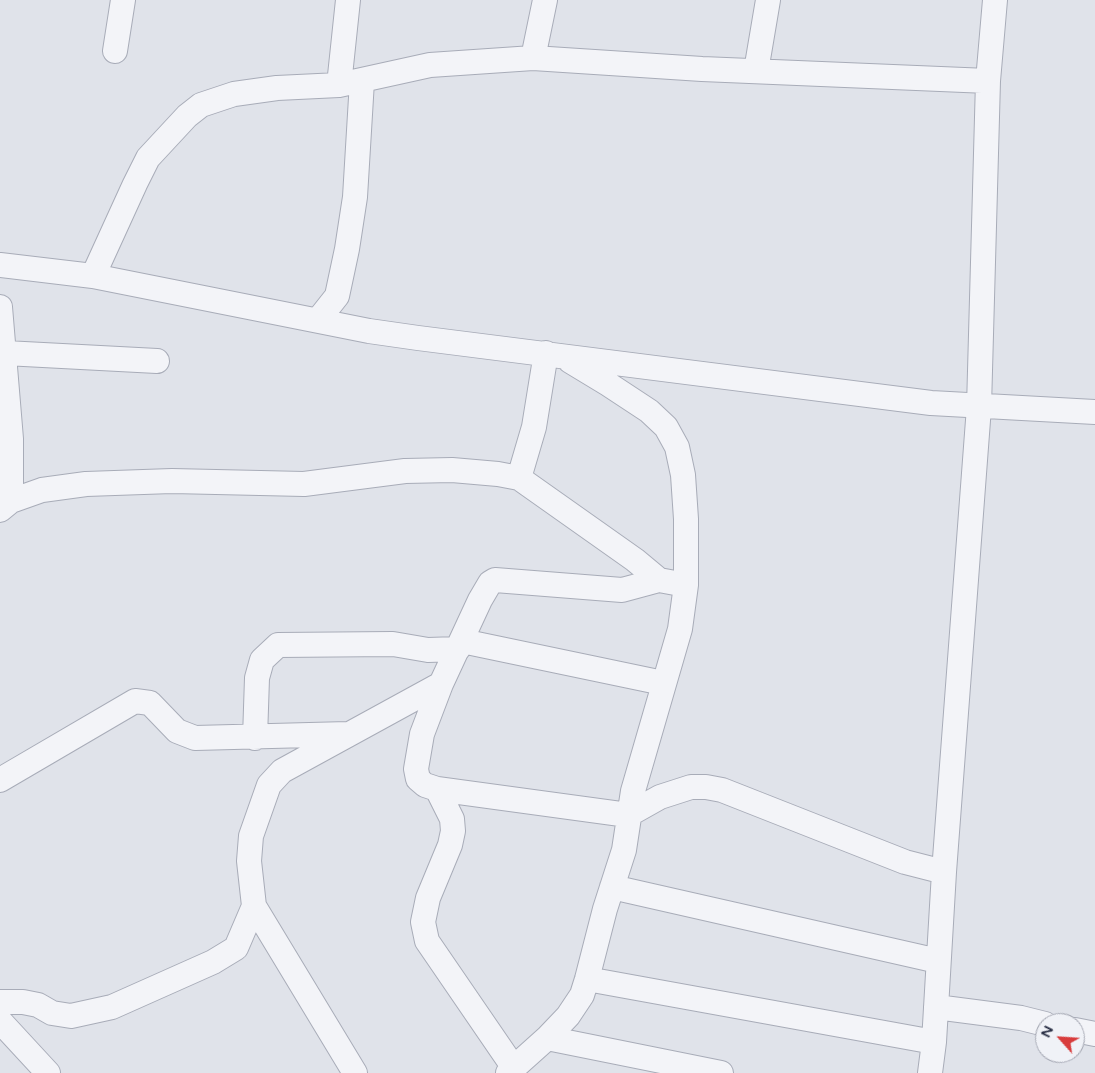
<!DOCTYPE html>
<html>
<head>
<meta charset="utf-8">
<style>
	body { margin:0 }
	#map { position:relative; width:1095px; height:1073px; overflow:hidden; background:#e0e3ea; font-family:"Varela Round",sans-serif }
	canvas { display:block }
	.north { position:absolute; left:1035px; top:1013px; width:50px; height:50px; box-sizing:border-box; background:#f0f2f7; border:1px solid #a0a3af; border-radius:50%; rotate:296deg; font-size:14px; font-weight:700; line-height:20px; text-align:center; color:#272d43 }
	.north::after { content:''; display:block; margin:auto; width:18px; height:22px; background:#d83c3c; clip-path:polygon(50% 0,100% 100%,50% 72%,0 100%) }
</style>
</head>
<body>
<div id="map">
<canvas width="1095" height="1073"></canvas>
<div class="north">N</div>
</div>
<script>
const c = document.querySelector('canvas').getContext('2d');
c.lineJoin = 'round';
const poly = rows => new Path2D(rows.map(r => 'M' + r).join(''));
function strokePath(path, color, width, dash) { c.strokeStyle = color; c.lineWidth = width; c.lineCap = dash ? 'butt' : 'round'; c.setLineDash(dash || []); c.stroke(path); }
const street = poly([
	[115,51,123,0],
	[533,58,545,0],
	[756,71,768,0],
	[339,85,348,0],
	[0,265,93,276,369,331,418,338,931,403,1095,412],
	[93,276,135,184,148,158,187,116,201,105,234,94,277,88,339,85,430,65,533,58,702,69,988,81],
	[0,307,11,439,11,501],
	[318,320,337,296,347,249,355,197,362,81],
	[5,353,157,361],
	[519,478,534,427,546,353],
	[0,510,11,501,42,490,86,484,172,481,304,484,405,471,452,470,498,474,519,478,635,560,659,580],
	[686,585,659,580,622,590,495,580,490,583,480,600,441,684,422,734,416,769,418,779,425,785,437,789,628,815,660,797,691,787,706,787,722,790,905,862,944,872],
	[462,641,663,683],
	[255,738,257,678,262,660,278,645,393,644,428,650,458,649],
	[0,780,135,701,150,703,177,731,195,738,348,734],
	[437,789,452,819,453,831,450,845,428,898,423,922,427,941,514,1068],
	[612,887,938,961],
	[587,979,934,1042],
	[0,1002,23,1002,38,1005,52,1013,71,1016,112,1007,213,962,236,948,254,906],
	[936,1007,1021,1018,1045,1024],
	[0,1021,48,1073],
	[1075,1030,1095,1034],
	[547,1038,721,1073],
	[355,1073,254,906,249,861,251,836,269,785,282,771,441,684],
	[508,1073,547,1038,568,1016,582,995,587,979,605,909,624,850,633,791,680,629,686,585,686,519,683,475,677,447,666,427,649,411,608,384,570,361],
	[930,1073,934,1042,944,872,979,407,988,81,995,0]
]);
strokePath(street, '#a8acb8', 26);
strokePath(street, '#f3f4f8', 24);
</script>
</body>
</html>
